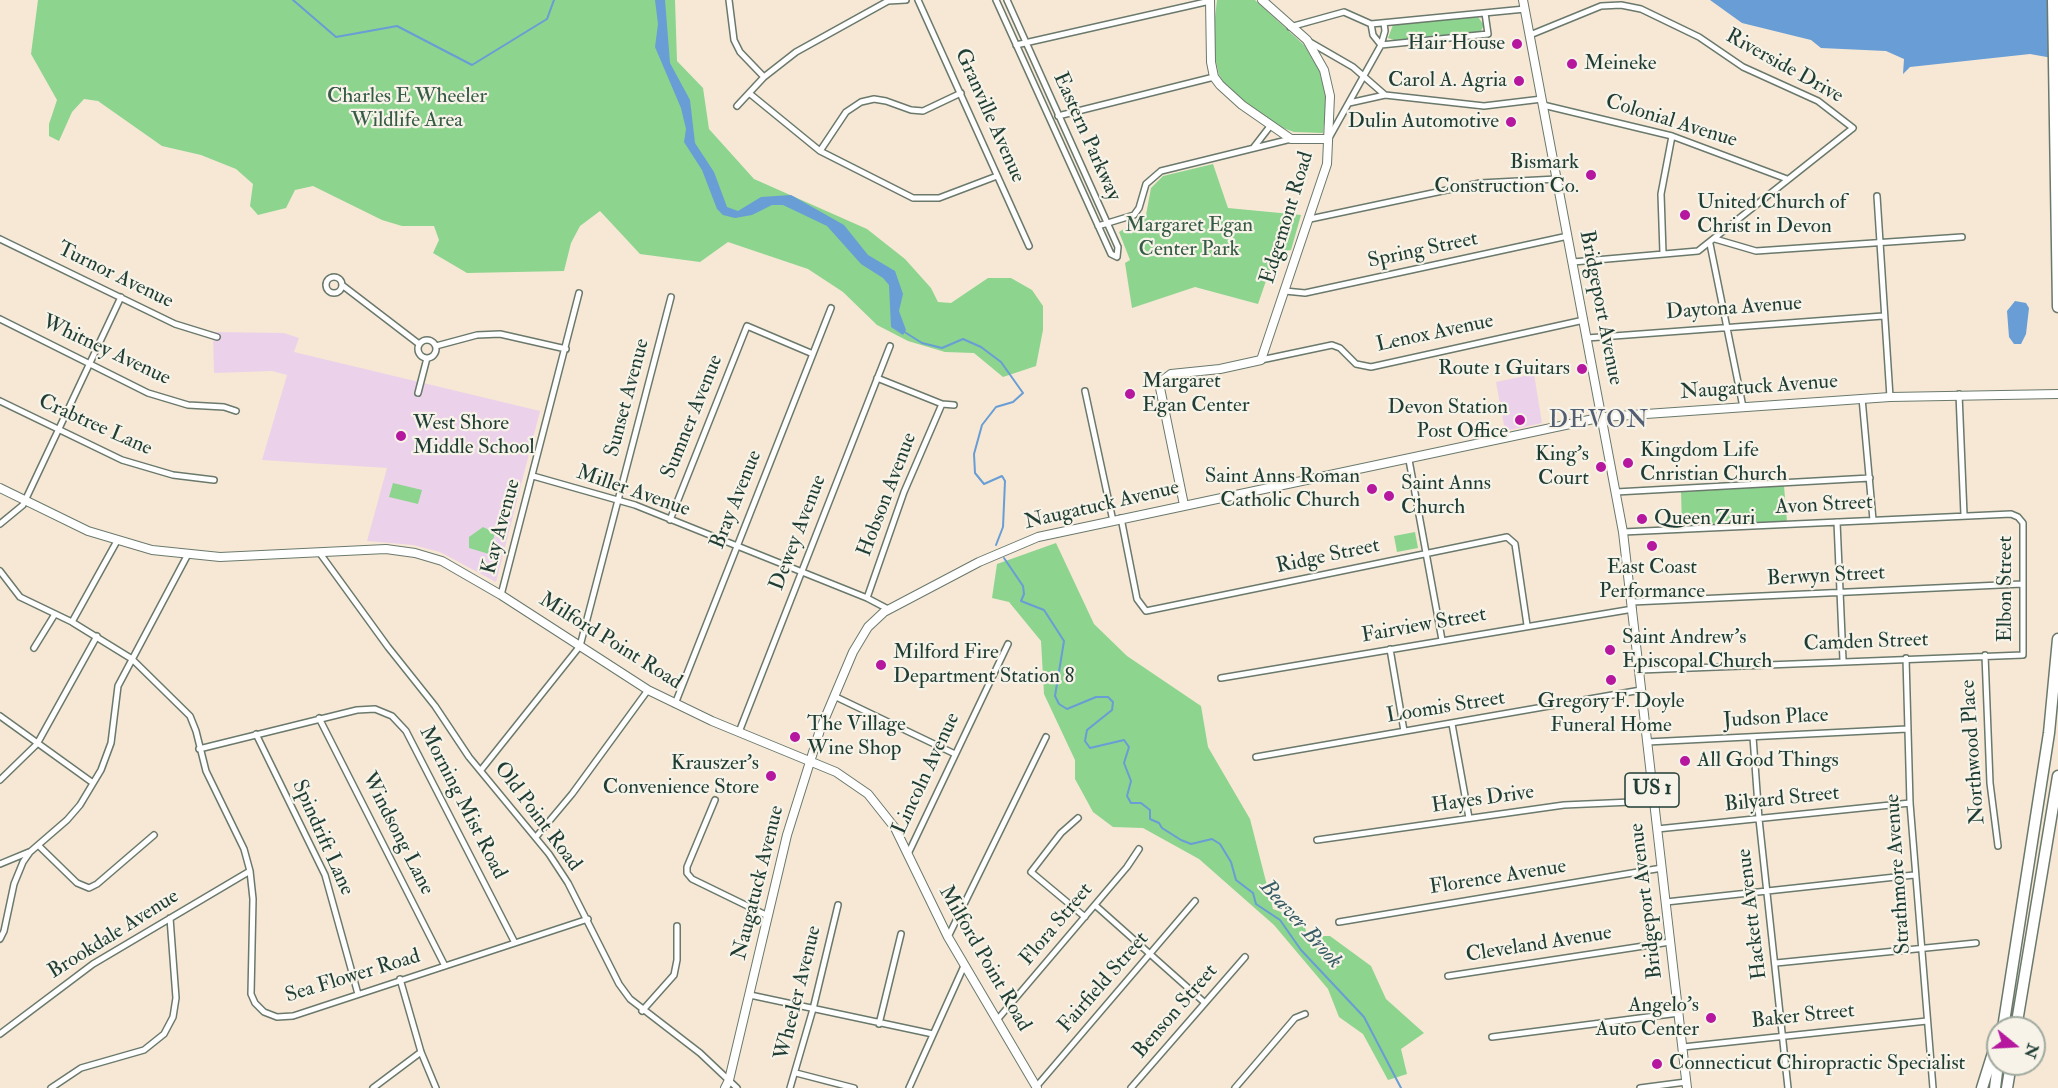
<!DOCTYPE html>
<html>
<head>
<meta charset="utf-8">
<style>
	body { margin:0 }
	#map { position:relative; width:2058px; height:1088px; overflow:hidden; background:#f6e8d5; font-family:"IM FELL Double Pica",serif }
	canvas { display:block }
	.north { position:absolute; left:1986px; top:1016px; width:60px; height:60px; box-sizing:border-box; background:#f7f3e8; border:2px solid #a1aaa0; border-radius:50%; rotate:108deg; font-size:16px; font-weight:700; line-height:24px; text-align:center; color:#1f3d34 }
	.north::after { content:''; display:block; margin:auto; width:21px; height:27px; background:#b5179e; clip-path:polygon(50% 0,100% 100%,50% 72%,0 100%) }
</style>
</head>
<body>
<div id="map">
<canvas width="2058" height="1088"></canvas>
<div class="north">N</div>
</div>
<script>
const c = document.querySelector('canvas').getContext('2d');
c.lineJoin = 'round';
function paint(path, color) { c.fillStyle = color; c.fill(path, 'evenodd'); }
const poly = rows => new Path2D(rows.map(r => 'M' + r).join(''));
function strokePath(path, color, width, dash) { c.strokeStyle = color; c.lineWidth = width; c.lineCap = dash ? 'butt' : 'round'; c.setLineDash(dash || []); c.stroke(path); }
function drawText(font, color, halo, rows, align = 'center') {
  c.font = font + ' "IM FELL Double Pica",serif'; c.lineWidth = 4.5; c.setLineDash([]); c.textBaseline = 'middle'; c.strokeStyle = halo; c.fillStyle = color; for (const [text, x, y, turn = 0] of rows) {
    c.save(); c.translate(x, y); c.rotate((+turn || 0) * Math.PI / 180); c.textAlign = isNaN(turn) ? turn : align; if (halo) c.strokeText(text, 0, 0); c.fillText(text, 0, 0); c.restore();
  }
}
paint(poly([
	[213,332,284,333,299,338,294,352,540,411,496,582,440,552,413,545,367,541,387,468,262,460,287,375,272,371,214,373],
	[1534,374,1542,423,1505,431,1496,382]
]), '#ecd1ea');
paint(poly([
	[38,0,675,0,677,61,703,88,709,129,754,179,867,229,905,259,931,288,938,302,951,303,988,278,1011,278,1032,290,1043,306,1043,330,1036,366,1003,377,974,353,945,352,908,341,877,325,843,292,808,269,728,242,700,262,640,254,600,211,580,226,571,243,564,271,467,273,433,253,439,240,434,226,402,226,382,220,313,186,295,190,286,208,258,215,250,206,253,184,236,169,201,155,162,146,98,101,84,99,72,112,59,141,49,136,49,124,57,100,31,54],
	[1217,0,1255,0,1304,45,1323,77,1326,103,1323,133,1294,132,1283,128,1244,103,1226,86,1219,75,1212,43],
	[1478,17,1484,25,1480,33,1394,40,1388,38,1393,25],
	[1213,164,1228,208,1301,215,1291,250,1276,252,1258,304,1195,287,1132,308,1125,263,1130,260,1119,232,1146,215,1151,188,1163,176],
	[393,483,422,490,418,504,389,497],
	[1784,486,1787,522,1682,526,1681,492],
	[483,527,495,533,489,554,469,548,469,537],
	[1415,532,1418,548,1397,552,1394,536],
	[1056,543,1094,624,1127,656,1201,706,1208,747,1250,819,1273,909,1302,920,1308,936,1330,936,1371,966,1386,999,1424,1033,1401,1049,1407,1074,1388,1080,1363,1034,1339,1017,1328,989,1274,925,1199,859,1143,828,1113,827,1093,812,1075,779,1075,760,1044,694,1041,641,1009,602,992,598,997,564]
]), '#8dd48f');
paint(poly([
	[655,0,665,0,670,63,690,100,695,143,714,172,727,207,738,211,761,197,791,195,844,225,868,255,895,271,903,294,899,311,906,330,903,335,891,327,889,285,883,278,861,264,827,226,783,205,772,205,752,215,735,218,723,215,717,209,702,170,684,142,686,129,681,108,655,47,658,24],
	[1710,0,2058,0,2058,59,2030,54,1910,67,1903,74,1904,59,1886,51,1821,48,1811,40,1742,23],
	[2015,301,2026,303,2029,308,2026,334,2021,344,2014,344,2009,337,2007,311]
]), '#689dd5');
strokePath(poly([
	[293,0,336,37,397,26,472,65,547,19,554,0],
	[903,331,922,343,942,348,963,339,981,347,1001,362,1023,393,1013,402,996,407,982,425,974,454,975,473,984,484,1002,476,1005,481,1003,527,996,545],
	[1004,558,1023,586,1024,594,1021,601,1044,610,1064,641,1055,696,1059,704,1067,709,1096,697,1108,697,1113,702,1112,710,1087,730,1085,741,1090,748,1124,740,1129,747,1124,763,1131,781,1127,796,1131,803,1141,803,1150,810,1150,819,1159,823,1162,828,1181,840,1191,844,1212,839,1220,844,1231,862,1236,880,1253,893,1256,904,1280,920,1301,950,1364,1017,1401,1088]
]), '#689dd5', 2);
const street = poly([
	[729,0,734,40,740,52,764,77],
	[918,0,1029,246],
	[996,0,1111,254,1117,257,1118,247,1007,0],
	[1384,23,1385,31,1381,45,1488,34,1485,13],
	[1290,27,1344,12,1371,24,1525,9],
	[1530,35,1601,6,1621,5,1641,9,1699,37,1743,67,1818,101,1853,128,1698,251,1573,262],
	[1308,41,1353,67,1385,95],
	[1016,45,1210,1],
	[749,93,820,151,913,198,939,198,997,176],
	[1349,103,1385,95,1484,106,1542,99],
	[1543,105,1672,136,1787,179],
	[737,106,764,77,796,52,888,1,906,0],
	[1058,116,1214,77],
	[1329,138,1381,45,1373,35,1371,24],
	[1254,147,1271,125],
	[820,151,846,112,861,102,874,99,886,101,911,110,923,111,961,93],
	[1877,196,1890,397],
	[1310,219,1480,183,1557,179],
	[1098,226,1134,215,1139,208,1146,184,1161,171,1291,139],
	[0,239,175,324,217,337],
	[1715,239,1756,251,1962,237],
	[1710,244,1743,407],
	[1663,253,1661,194,1672,136],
	'326 285a8 8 0 1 1 16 0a8 8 0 1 1-16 0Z',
	[342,285,419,344],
	[1285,291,1305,293,1568,236],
	[0,319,148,393,188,405,224,407,236,411],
	[1587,338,1883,316],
	'418 349a9 9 0 1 1 18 0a9 9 0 1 1-18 0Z',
	[436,346,477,335,500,334,566,349],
	[1261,360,1332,345,1340,348,1356,364,1371,367,1584,320],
	[877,378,942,404,954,405],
	[1085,391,1113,521],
	[418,393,427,358],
	[1959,394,1964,515],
	[1862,398,1873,520],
	[0,401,122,460,173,475,214,480],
	[1409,460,1442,640],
	[533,476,635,505,867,598,888,609],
	[1616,492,1870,478],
	[1121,518,1137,599,1146,611,1507,537,1515,544,1527,625],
	[670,520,747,326,813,354],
	[1837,522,1843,660],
	[0,524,23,505,121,297],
	[1623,532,2011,514,2018,517,2023,523,2023,655,1640,670],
	[319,552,388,647,435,706,469,757,549,854,568,883,619,984,630,999,700,1053,737,1088],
	[0,571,20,597,72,622,132,659,190,716,196,731,206,771,244,849,250,871,253,899,251,994,255,1003,264,1012,277,1017,293,1016,588,919],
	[501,595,579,293],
	[867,598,904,492,942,404],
	[1632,602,2022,584],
	[72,622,117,541],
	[34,648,55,614],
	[1390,649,1404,731],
	[1985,655,1990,783,1998,846],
	[1906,658,1910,803,1933,1088],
	[1221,678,1633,609],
	[834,696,955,754],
	[675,704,831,308],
	[0,716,93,783],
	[319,718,445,966],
	[1452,724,1469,818],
	[739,732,890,346],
	[256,734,325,875,358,994],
	[1753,737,1759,819,1788,1088],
	[1647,742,1907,729],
	[199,749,357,710,375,709,392,716,406,731,515,943],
	[1256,757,1641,690],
	[481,770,580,646,671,297],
	[0,780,37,744,97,636],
	[715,800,687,867,687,873,692,879,768,916],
	[1078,818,1061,833,1031,872,1085,917],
	[1657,829,1910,803],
	[536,837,572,794,648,690],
	[1317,840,1564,805,1654,801],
	[39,846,77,883,89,888,97,884,154,835],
	[908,854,1008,644],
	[0,864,29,852],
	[1666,902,1914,875],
	[1095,905,1205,1003],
	[1339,922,1662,868],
	[948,937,1046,737],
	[0,939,4,931,14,884,23,862,30,852,67,820,80,805,101,770,111,743,118,686,187,556],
	[1776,963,1976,943],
	[1448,976,1670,942],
	[400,979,421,1052,436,1088],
	[750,995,933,1034],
	[642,1011,674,975,677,960,677,926],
	[997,1020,1127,867,1139,849],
	[879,1024,901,934],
	[0,1034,93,964,250,871],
	[1492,1037,1679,1013],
	[1683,1047,1927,1021],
	[796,1073,854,1088],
	[1036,1087,1195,901],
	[51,1088,81,1068,144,1050,164,1034,173,1017,176,998,170,918],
	[373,1088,421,1052],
	[790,1088,813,1009,838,905],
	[909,1088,964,966],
	[1131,1088,1245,957],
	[1235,1088,1295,1018,1305,1014],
	[1640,1088,1686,1082]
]);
const secondary = poly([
	[1210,0,1211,62,1214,77,1220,85,1242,105,1291,139,1328,139],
	[0,488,88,531,152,550,220,557,386,549,415,553,442,561,501,595,648,690,712,721,836,772,868,794,895,828,948,937,1037,1088],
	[1184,505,1159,383,1171,374,1220,369,1261,360,1327,164,1330,96,1324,70,1307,40,1262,0],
	[725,1088,729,1080,787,835,820,730,853,652,868,627,884,612,979,562,1038,537,1603,417,1890,397,2058,394]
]);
const primary = poly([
	[1523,0,1623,532,1687,1088]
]);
const highway = poly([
	[2053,0,2058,307],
	[2003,1028,2049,733,2058,639],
	[2016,1028,2058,776],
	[1982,1088,1998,1037],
	[1995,1088,1998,1064],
	[2007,1088,2011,1064]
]);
strokePath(street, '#6a796c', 8);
strokePath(secondary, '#6a796c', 10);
strokePath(primary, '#6a796c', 10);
strokePath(highway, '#6a796c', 13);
strokePath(street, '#fff', 5);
strokePath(secondary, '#fff', 8);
strokePath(primary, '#fff', 8);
strokePath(highway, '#fff', 10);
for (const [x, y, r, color] of [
	[1517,44,6,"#b5179e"],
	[1572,64,6,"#b5179e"],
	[1519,81,6,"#b5179e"],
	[1511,122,6,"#b5179e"],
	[1591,175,6,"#b5179e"],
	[1685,215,6,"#b5179e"],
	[1582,369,6,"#b5179e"],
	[1130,394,6,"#b5179e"],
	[1520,420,6,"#b5179e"],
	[401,436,6,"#b5179e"],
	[1628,463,6,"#b5179e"],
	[1601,467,6,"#b5179e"],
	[1372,489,6,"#b5179e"],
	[1389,496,6,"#b5179e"],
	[1642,519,6,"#b5179e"],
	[1652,546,6,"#b5179e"],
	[1610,650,6,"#b5179e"],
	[881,665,6,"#b5179e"],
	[1611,680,6,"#b5179e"],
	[795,737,6,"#b5179e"],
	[1685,761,6,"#b5179e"],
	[771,776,6,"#b5179e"],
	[1711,1018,6,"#b5179e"],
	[1657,1064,6,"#b5179e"]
]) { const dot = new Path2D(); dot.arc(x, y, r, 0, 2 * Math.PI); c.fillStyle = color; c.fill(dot); strokePath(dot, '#f7f3e8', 2); }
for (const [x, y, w] of [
	[1652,790,54]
]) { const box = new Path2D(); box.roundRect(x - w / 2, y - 17, w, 34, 4.5); c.fillStyle = '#f7f3e8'; c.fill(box); strokePath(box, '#1f3d34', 1.5); }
drawText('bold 20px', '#1f3d34', null, [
	["US 1",1652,790]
]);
drawText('21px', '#1f3d34', '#f7f3e8', [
	["Hair House",1505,44,"right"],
	["Meineke",1584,64],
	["Carol A. Agria",1507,81,"right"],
	["Dulin Automotive",1499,122,"right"],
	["Bismark",1579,163,"right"],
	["Construction Co.",1579,187,"right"],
	["United Church of",1697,203],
	["Christ in Devon",1697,227],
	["Route 1 Guitars",1570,369,"right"],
	["Margaret",1142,382],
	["Egan Center",1142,406],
	["Devon Station",1508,408,"right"],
	["Post Office",1508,432,"right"],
	["West Shore",413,424],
	["Middle School",413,448],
	["Kingdom Life",1640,451],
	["Cnristian Church",1640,475],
	["King's",1589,455,"right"],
	["Court",1589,479,"right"],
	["Saint Anns Roman",1360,477,"right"],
	["Catholic Church",1360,501,"right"],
	["Saint Anns",1401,484],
	["Church",1401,508],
	["Queen Zuri",1654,519],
	["East Coast",1652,568,"center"],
	["Performance",1652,592,"center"],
	["Saint Andrew's",1622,638],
	["Episcopal Church",1622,662],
	["Milford Fire",893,653],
	["Department Station 8",893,677],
	["Gregory F. Doyle",1611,702,"center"],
	["Funeral Home",1611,726,"center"],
	["The Village",807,725],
	["Wine Shop",807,749],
	["All Good Things",1697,761],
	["Krauszer's",759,764,"right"],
	["Convenience Store",759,788,"right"],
	["Angelo's",1699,1006,"right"],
	["Auto Center",1699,1030,"right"],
	["Connecticut Chiropractic Specialist",1669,1064]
], 'left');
drawText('21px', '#1f3d34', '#f7f3e8', [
	["Riverside Drive",1784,67,29],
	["Granville Avenue",989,116,66],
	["Colonial Avenue",1671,122,17],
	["Eastern Parkway",1086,137,66],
	["Edgemont Road",1288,218,-73],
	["Spring Street",1423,251,-12],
	["Turnor Avenue",115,276,26],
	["Bridgeport Avenue",1600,308,79],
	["Daytona Avenue",1734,309,-4],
	["Lenox Avenue",1435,334,-12],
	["Whitney Avenue",106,351,25],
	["Naugatuck Avenue",1759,388,-4],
	["Sunset Avenue",628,398,-75],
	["Sumner Avenue",693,417,-68],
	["Crabtree Lane",95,426,24],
	["Miller Avenue",633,492,19],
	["Hobson Avenue",888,495,-69],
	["Bray Avenue",737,500,-68],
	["Naugatuck Avenue",1102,506,-13],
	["Avon Street",1824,506,-3],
	["Kay Avenue",502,527,-75],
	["Dewey Avenue",799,533,-69],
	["Ridge Street",1328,557,-12],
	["Berwyn Street",1826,577,-3],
	["Elbon Street",2006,589,-90],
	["Fairview Street",1424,626,-10],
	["Milford Point Road",610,642,32],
	["Camden Street",1866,643,-2],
	["Loomis Street",1446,708,-9],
	["Judson Place",1776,719,-3],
	["Northwood Place",1974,752,-94],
	["Lincoln Avenue",927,774,-65],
	["Hayes Drive",1483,800,-8],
	["Bilyard Street",1782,800,-6],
	["Morning Mist Road",462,803,63],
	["Old Point Road",537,817,53],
	["Windsong Lane",397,834,63],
	["Spindrift Lane",322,838,66],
	["Strathmore Avenue",1899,874,-94],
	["Florence Avenue",1498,878,-9],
	["Naugatuck Avenue",759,883,-76],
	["Bridgeport Avenue",1647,901,-97],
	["Hackett Avenue",1753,914,-97],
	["Flora Street",1057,925,-50],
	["Brookdale Avenue",114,935,-32],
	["Cleveland Avenue",1539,945,-9],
	["Milford Point Road",984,959,60],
	["Sea Flower Road",353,977,-17],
	["Fairfield Street",1104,983,-49],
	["Wheeler Avenue",799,993,-76],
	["Benson Street",1176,1012,-49],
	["Baker Street",1803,1017,-6]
]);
drawText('21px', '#355b46', '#f7f3e8', [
	["Charles E Wheeler",407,97],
	["Wildlife Area",407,121],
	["Margaret Egan",1189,226],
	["Center Park",1189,250]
]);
drawText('italic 22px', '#355a64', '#f7f3e8', [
	["Beaver Brook",1300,925,48]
]);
c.letterSpacing = '1.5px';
drawText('24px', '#525f72', '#f7f3e8', [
	["DEVON",1599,422]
]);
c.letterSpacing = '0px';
</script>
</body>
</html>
